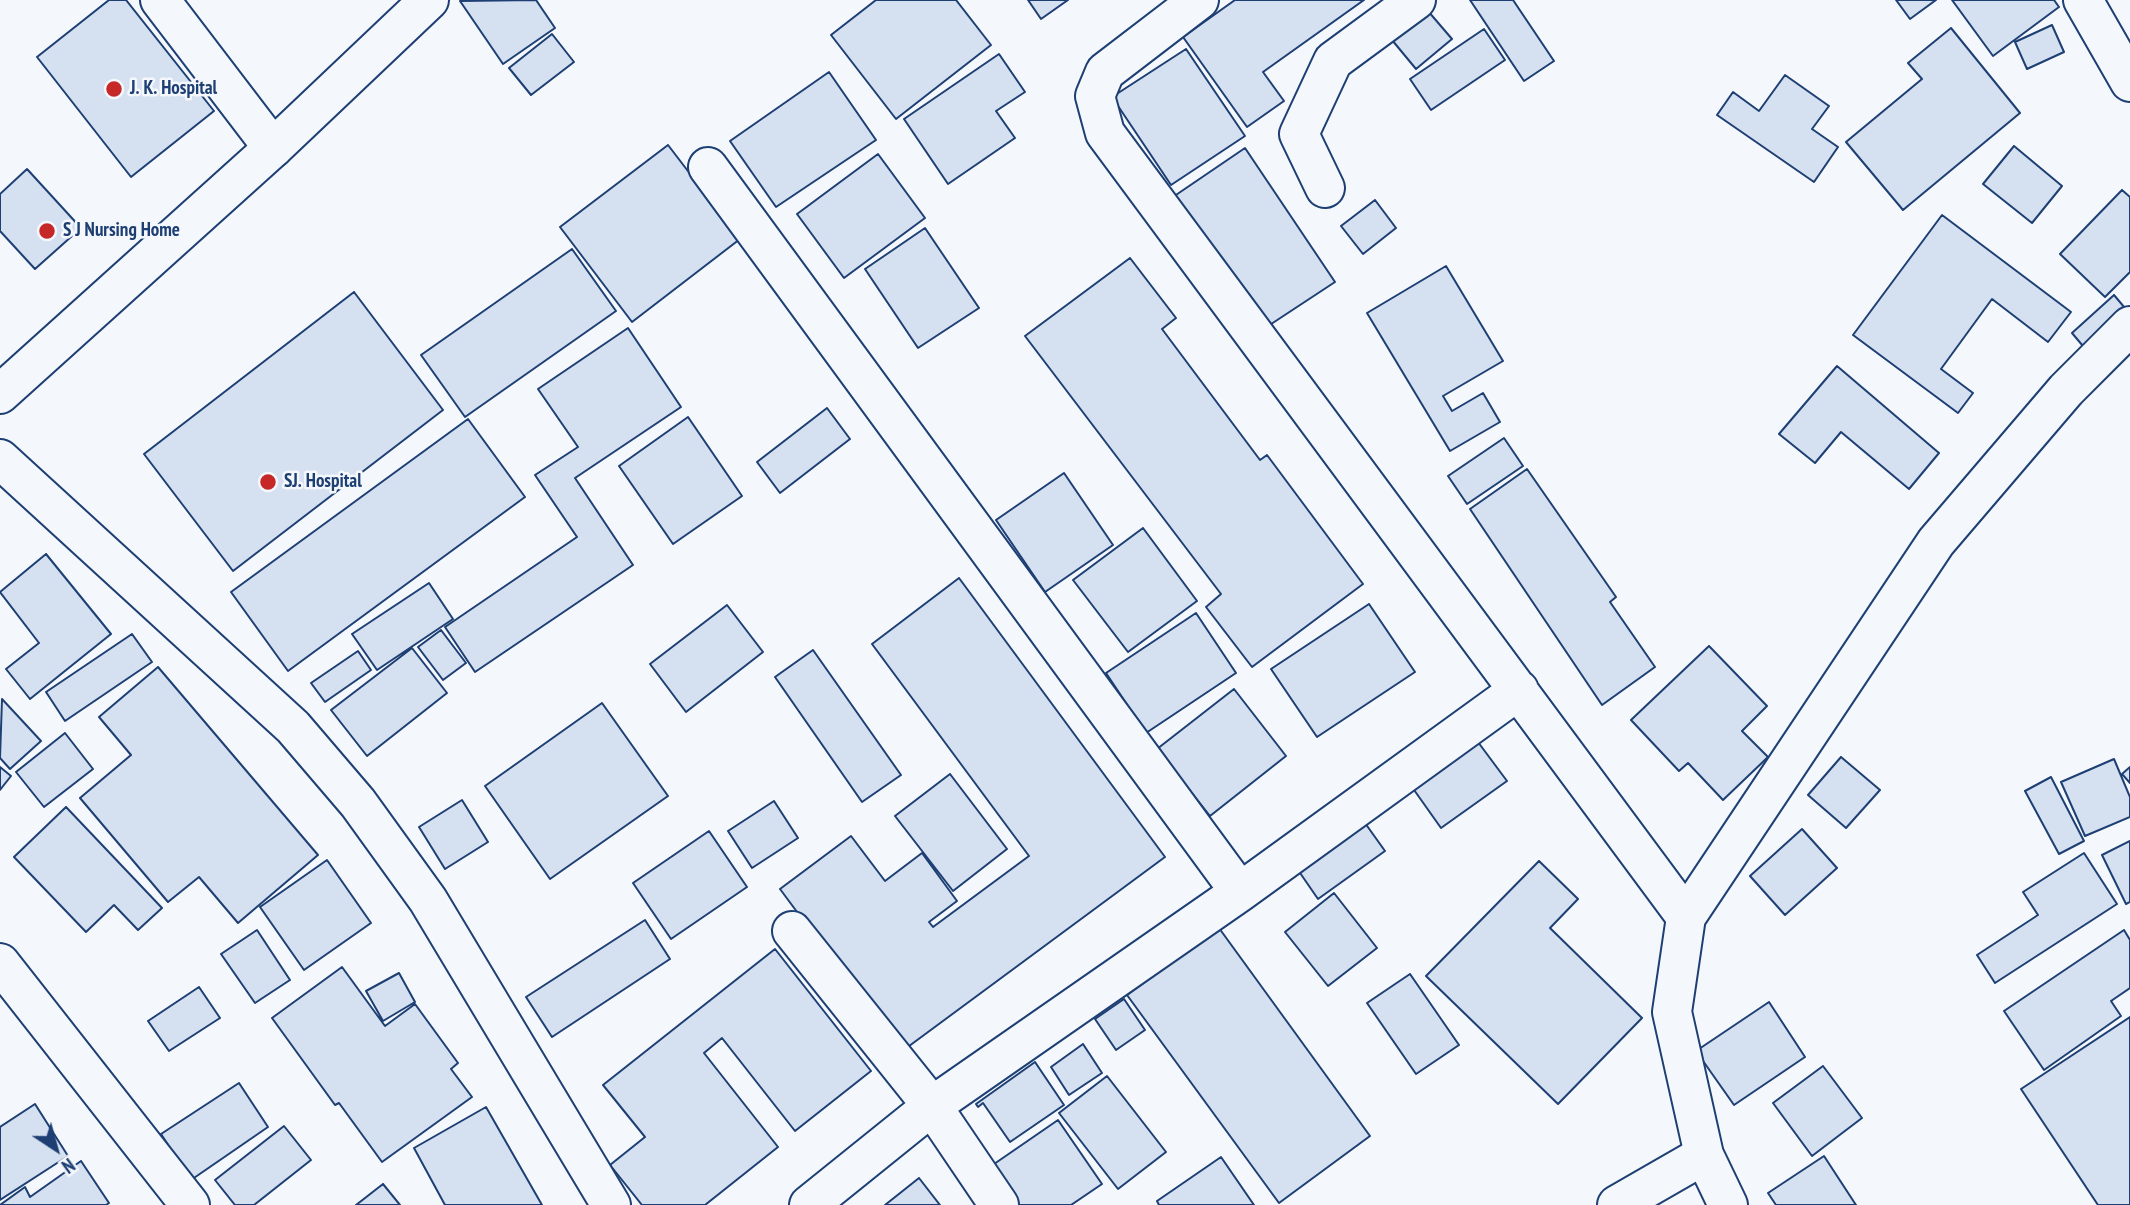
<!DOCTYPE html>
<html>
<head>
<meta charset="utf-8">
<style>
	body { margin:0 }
	#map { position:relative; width:2130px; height:1205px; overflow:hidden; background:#f4f7fb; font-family:"PT Sans Narrow",sans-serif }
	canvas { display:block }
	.north { position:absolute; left:21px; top:1114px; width:70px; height:70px; -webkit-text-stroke:5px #f4f7fb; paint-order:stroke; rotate:144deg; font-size:19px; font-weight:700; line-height:28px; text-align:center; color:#1d3f73 }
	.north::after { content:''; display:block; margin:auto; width:24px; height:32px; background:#1d3f73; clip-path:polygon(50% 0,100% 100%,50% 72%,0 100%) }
</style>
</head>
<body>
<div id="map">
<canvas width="2130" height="1205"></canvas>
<div class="north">N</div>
</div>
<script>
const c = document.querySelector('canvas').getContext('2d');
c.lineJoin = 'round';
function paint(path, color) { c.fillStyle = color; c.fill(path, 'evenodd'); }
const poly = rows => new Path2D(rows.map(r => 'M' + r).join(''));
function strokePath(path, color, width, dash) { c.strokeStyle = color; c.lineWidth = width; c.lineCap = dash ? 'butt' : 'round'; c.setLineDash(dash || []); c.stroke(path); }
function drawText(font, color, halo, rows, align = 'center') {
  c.font = font + ' "PT Sans Narrow",sans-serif'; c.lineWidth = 5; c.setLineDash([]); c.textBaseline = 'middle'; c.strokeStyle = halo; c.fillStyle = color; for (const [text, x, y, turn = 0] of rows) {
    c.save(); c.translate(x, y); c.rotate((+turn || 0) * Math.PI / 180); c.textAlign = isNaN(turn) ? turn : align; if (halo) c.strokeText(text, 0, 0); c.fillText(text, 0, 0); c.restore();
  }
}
const building = poly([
	[109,0,126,0,214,111,131,177,37,57,109,0],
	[536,0,555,28,503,64,460,1,536,0],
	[876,0,956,0,991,45,896,119,831,35,876,0],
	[1028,0,1068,0,1041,19,1028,0],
	[1235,0,1364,0,1263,72,1284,101,1247,127,1183,37,1235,0],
	[1470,0,1513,0,1554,61,1524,81,1470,0],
	[1896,0,1936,0,1910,19,1896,0],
	[1952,0,2054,0,2059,7,1993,56,1952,0],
	[1428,11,1452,39,1416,69,1392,40,1428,11],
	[2052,25,2064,52,2027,69,2015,42,2052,25],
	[1951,28,2020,113,1903,210,1846,142,1922,79,1908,63,1951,28],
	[1484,29,1505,60,1431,110,1410,79,1484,29],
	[552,34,574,62,531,95,509,68,552,34],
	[1186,49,1245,136,1171,185,1112,97,1186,49],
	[999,54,1025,92,996,111,1015,138,948,184,904,119,999,54],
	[829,72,876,140,776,207,730,141,829,72],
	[1785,75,1829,106,1812,129,1838,147,1814,182,1717,115,1733,92,1759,111,1785,75],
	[668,145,740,239,632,322,560,227,668,145],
	[2014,146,2062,186,2032,223,1983,184,2014,146],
	[1245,148,1335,282,1259,332,1170,199,1245,148],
	[878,154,925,218,844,278,797,214,878,154],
	[27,169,81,228,35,269,0,231,0,194,27,169],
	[2122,190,2130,197,2130,272,2105,297,2060,254,2122,190],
	[1375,200,1396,228,1363,254,1341,226,1375,200],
	[1942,215,2071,312,2048,342,1992,299,1941,369,1973,393,1958,413,1853,335,1942,215],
	[925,228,979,308,918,348,865,269,925,228],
	[572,249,616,311,465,417,421,355,572,249],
	[1130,258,1176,318,1162,329,1260,460,1267,455,1363,584,1252,667,1206,607,1221,594,1025,336,1130,258],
	[1446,266,1503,361,1443,396,1452,411,1483,393,1500,422,1450,451,1367,313,1446,266],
	[354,292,443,410,233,571,144,454,354,292],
	[2114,295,2130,314,2088,352,2072,333,2114,295],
	[628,328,681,407,575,478,633,565,475,672,445,627,577,537,535,475,578,447,538,389,628,328],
	[1837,366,1939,453,1909,489,1841,432,1815,463,1779,434,1837,366],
	[827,408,850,439,780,493,757,462,827,408],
	[688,417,742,496,673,544,619,466,688,417],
	[468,419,525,497,288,671,231,592,468,419],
	[1504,438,1523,466,1467,504,1448,476,1504,438],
	[1527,469,1616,597,1610,602,1655,667,1602,705,1470,509,1527,469],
	[1064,473,1113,545,1045,592,996,520,1064,473],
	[1143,528,1197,601,1128,652,1073,580,1143,528],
	[46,554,111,634,30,699,6,669,39,643,0,592,46,554],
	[959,578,1165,857,901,1052,780,889,851,836,885,881,922,853,957,901,929,922,933,927,1029,856,872,644,959,578],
	[429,583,453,619,377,670,352,634,429,583],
	[1369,604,1415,672,1317,737,1271,669,1369,604],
	[727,605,763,652,686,712,650,664,727,605],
	[1196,613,1236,673,1146,733,1106,673,1196,613],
	[441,630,466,663,443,680,418,647,441,630],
	[132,634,152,662,65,721,46,692,132,634],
	[1709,646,1767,706,1742,731,1768,757,1723,800,1688,763,1679,771,1631,720,1709,646],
	[412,648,447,693,367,756,331,710,412,648],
	[813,650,901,775,862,802,775,677,813,650],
	[358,651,371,670,325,702,311,683,358,651],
	[158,667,318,855,238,923,199,877,168,902,80,798,131,755,99,717,158,667],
	[1234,689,1286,756,1210,816,1157,749,1234,689],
	[2,699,41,741,10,769,0,758,2,699],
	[602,703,668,796,550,879,485,786,602,703],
	[65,733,93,769,44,807,16,772,65,733],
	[1472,734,1507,781,1441,828,1407,780,1472,734],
	[1841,757,1880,790,1846,828,1808,795,1841,757],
	[2114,759,2130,797,2130,817,2085,836,2061,782,2114,759],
	[0,767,11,776,0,790,0,767],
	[2130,767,2130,783,2122,774,2130,767],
	[950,774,1007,849,953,891,895,816,950,774],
	[2051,777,2084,841,2059,854,2025,791,2051,777],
	[462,800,488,842,445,869,419,827,462,800],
	[774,801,798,838,752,868,728,831,774,801],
	[66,807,162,908,138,930,114,905,86,932,14,857,66,807],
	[1365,823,1385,851,1318,899,1298,870,1365,823],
	[1802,829,1837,868,1785,915,1750,876,1802,829],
	[709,831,747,887,671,939,633,883,709,831],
	[2130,841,2130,902,2126,904,2102,855,2130,841],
	[2084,853,2117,904,1995,983,1977,955,2038,915,2023,892,2084,853],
	[327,860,371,923,304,970,260,907,327,860],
	[1539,861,1578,899,1550,928,1642,1018,1558,1104,1426,976,1539,861],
	[1334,893,1377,948,1328,986,1285,932,1334,893],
	[645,920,670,959,552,1037,526,997,645,920],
	[1219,928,1370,1136,1279,1203,1127,995,1219,928],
	[257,930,290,980,255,1003,221,954,257,930],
	[2124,930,2130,940,2130,988,2111,1001,2121,1016,2044,1070,2004,1011,2124,930],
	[775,949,871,1071,795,1131,722,1038,704,1053,778,1147,705,1205,642,1205,610,1165,645,1137,603,1085,775,949],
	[342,967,385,1026,415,1004,458,1063,451,1069,472,1097,382,1162,339,1103,335,1105,272,1018,342,967],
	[399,973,415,1002,383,1021,366,991,399,973],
	[1410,974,1459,1045,1416,1074,1367,1003,1410,974],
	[199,987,220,1018,169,1051,148,1021,199,987],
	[1124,999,1145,1030,1116,1050,1095,1019,1124,999],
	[1769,1002,1805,1057,1734,1105,1696,1051,1769,1002],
	[2130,1017,2130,1205,2098,1205,2021,1089,2130,1017],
	[1083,1044,1102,1073,1069,1095,1051,1067,1083,1044],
	[1035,1062,1064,1105,1010,1142,983,1103,978,1107,976,1104,1035,1062],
	[1823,1066,1862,1118,1812,1156,1773,1103,1823,1066],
	[1107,1076,1166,1152,1118,1189,1059,1113,1107,1076],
	[239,1083,268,1127,191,1180,161,1134,239,1083],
	[35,1104,68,1156,0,1200,0,1127,35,1104],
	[486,1107,542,1205,445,1205,414,1148,486,1107],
	[1058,1120,1102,1184,1071,1205,1003,1205,981,1173,1058,1120],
	[284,1126,311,1160,254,1205,235,1205,215,1180,284,1126],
	[1824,1156,1856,1205,1776,1205,1768,1193,1824,1156],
	[1221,1157,1254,1205,1159,1205,1157,1201,1221,1157],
	[81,1161,109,1203,106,1205,0,1205,25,1187,30,1197,81,1161],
	[919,1178,940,1205,885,1205,919,1178],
	[383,1184,400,1205,356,1205,383,1184]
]);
paint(building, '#d5e0f0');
strokePath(building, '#1d3f73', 2);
const minor = poly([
	[160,0,273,148],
	[1199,0,1105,72,1095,96,1105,133,1686,917,1672,1012,1704,1155,1728,1205],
	[2083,0,2130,82],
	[708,167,1240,892],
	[1325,188,1299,134,1333,61,1416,0],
	[1686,917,1936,542,2066,390,2130,326],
	[792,931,932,1106,999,1205],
	[0,963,190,1205],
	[809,1205,932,1106,1240,892,1519,690],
	[1617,1205,1704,1155]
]);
const tertiary = poly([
	[0,394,273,148,429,0],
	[0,459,293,727,358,803,428,900,611,1205]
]);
strokePath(minor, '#1d3f73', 42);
strokePath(tertiary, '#1d3f73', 42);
strokePath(minor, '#f4f7fb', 38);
strokePath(tertiary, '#f4f7fb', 38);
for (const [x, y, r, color] of [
	[114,89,9,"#c62828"],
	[47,231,9,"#c62828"],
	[268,482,9,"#c62828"]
]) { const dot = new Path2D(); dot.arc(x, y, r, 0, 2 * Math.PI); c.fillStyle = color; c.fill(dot); strokePath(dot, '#f4f7fb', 2.5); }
drawText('bold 19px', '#1d3f73', '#f4f7fb', [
	["J. K. Hospital",130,89],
	["S J Nursing Home",63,231],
	["SJ. Hospital",284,482]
], 'left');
</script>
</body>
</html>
